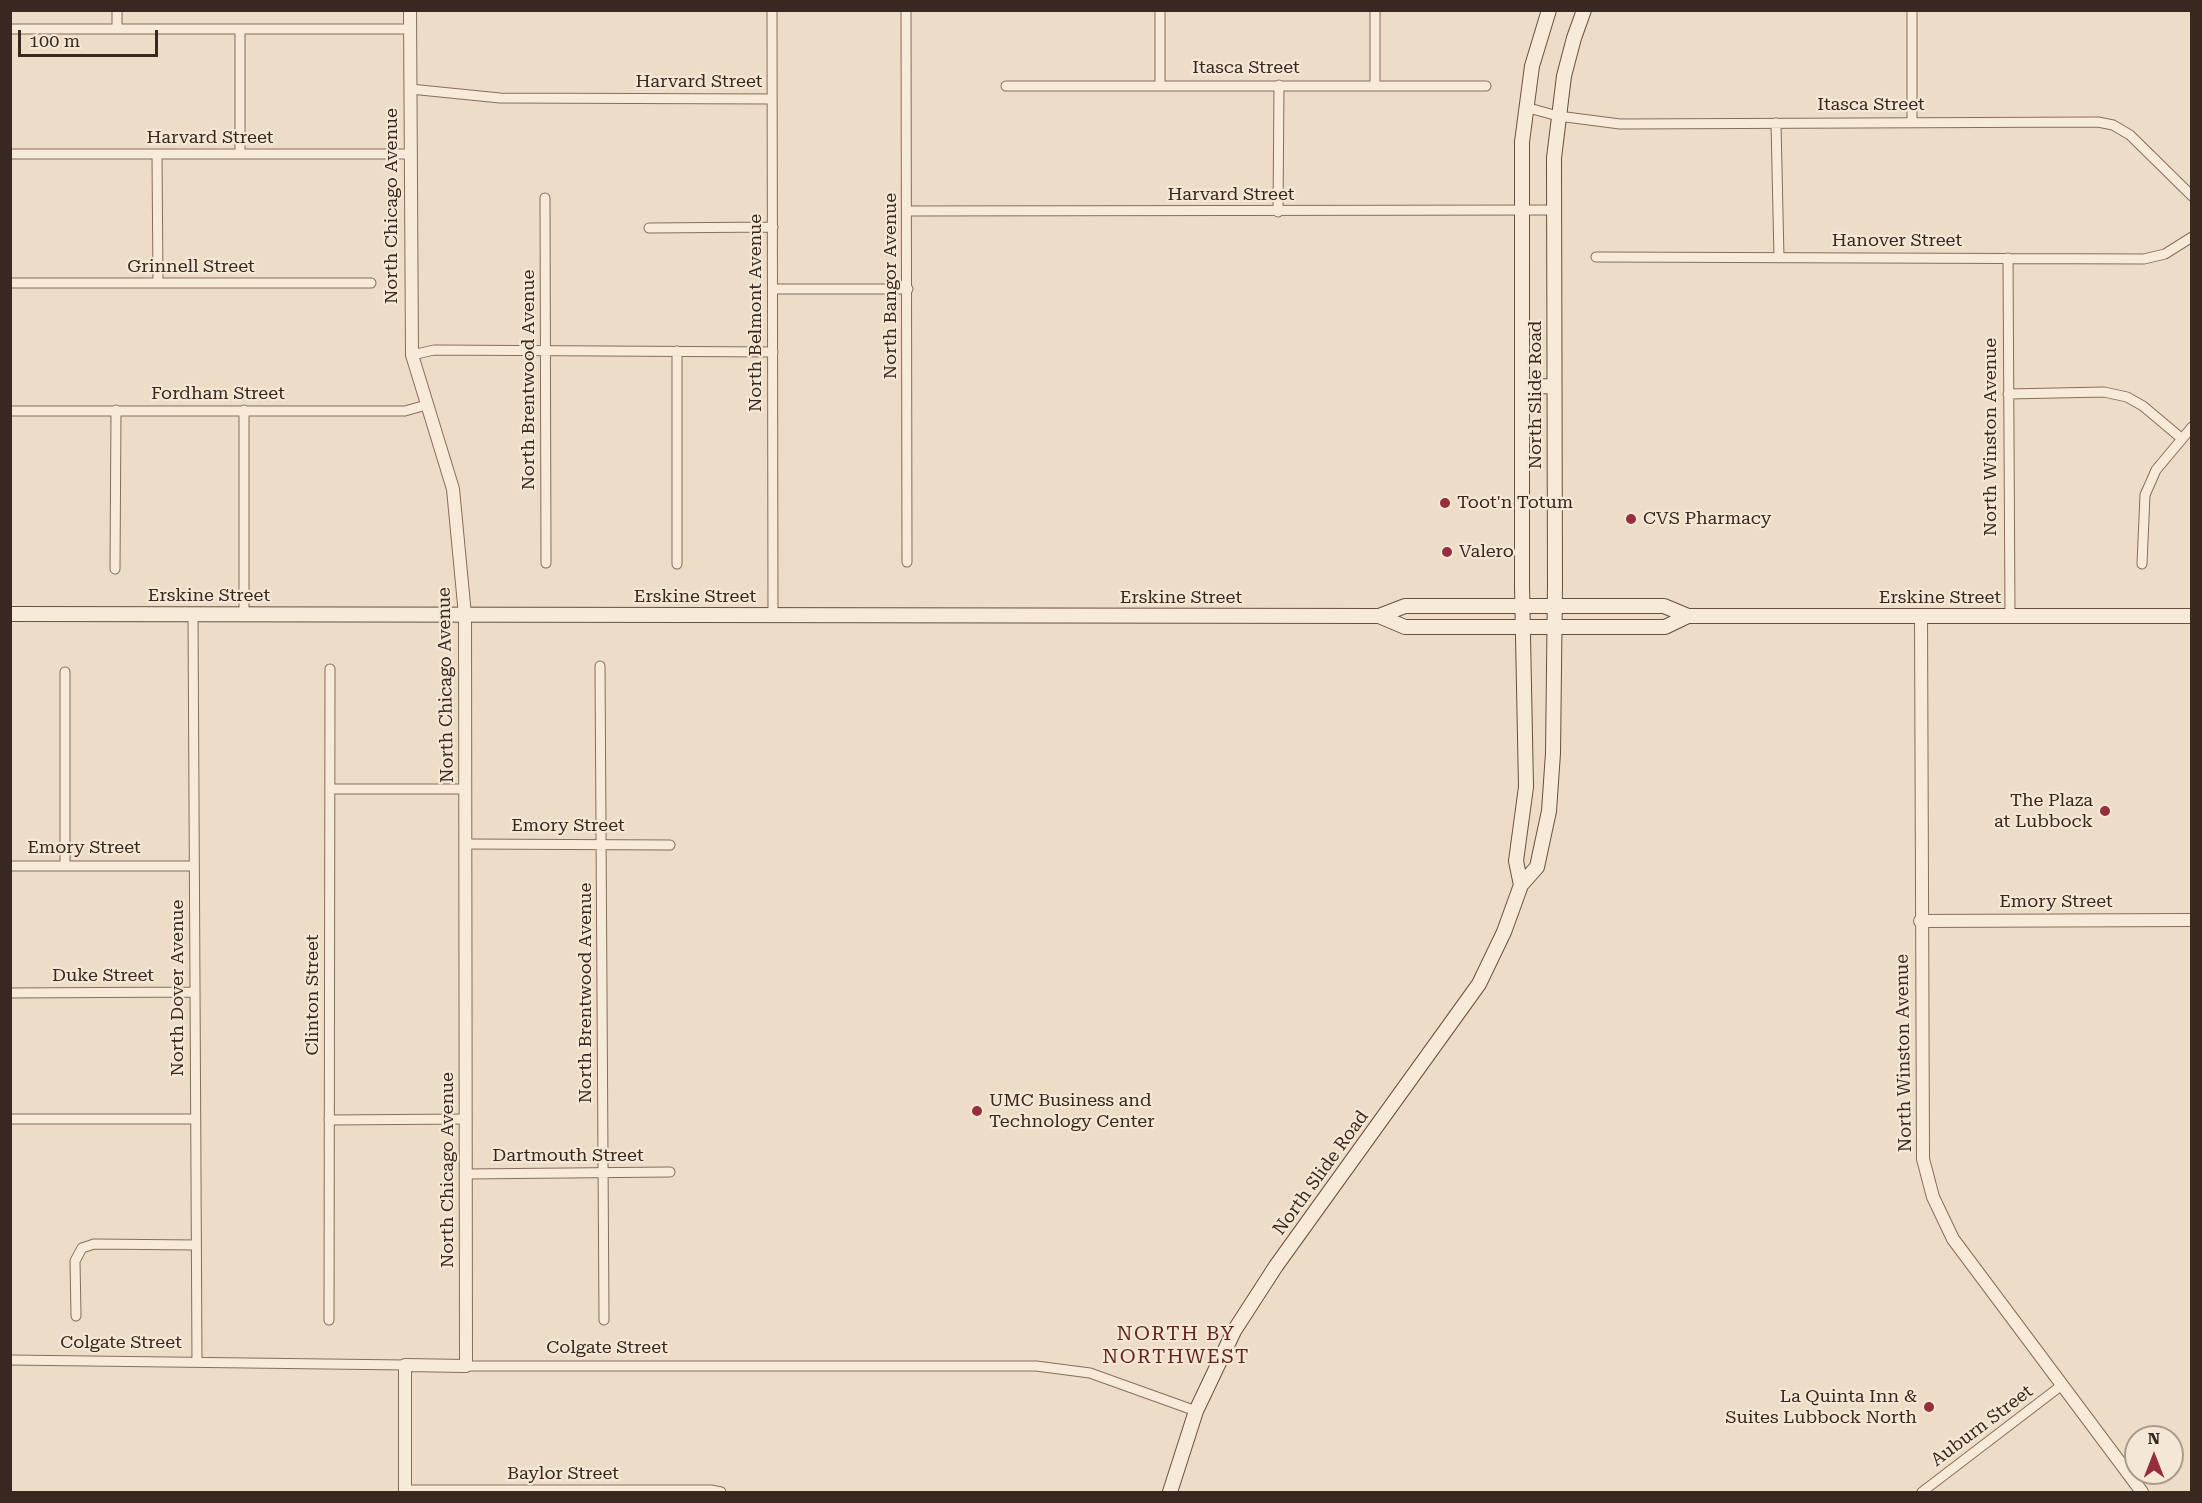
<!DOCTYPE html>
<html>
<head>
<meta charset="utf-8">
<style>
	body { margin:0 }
	#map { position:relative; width:2202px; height:1503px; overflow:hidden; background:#eddcc6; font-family:"Roboto Serif",serif }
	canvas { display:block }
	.frame { position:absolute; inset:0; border:12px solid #38281f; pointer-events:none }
	.north { position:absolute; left:2124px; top:1425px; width:60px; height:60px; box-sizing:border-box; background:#f5e7d5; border:2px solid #a99b8c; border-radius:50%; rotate:0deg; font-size:16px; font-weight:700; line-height:24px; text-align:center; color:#38281f }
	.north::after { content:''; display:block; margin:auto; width:21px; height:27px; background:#952e3d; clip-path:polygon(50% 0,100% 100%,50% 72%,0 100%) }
	.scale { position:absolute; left:18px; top:30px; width:140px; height:27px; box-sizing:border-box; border:3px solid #38281f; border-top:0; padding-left:8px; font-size:18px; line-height:21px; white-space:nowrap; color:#38281f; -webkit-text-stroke:4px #f5e7d5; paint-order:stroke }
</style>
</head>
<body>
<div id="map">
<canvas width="2202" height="1503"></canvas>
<div class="frame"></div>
<div class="north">N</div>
<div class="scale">100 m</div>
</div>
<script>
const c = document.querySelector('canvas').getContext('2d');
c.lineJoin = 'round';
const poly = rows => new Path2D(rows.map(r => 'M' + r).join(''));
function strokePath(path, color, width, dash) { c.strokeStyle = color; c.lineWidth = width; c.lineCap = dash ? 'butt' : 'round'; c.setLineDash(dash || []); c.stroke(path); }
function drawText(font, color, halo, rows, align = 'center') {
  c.font = font + ' "Roboto Serif",serif'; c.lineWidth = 4.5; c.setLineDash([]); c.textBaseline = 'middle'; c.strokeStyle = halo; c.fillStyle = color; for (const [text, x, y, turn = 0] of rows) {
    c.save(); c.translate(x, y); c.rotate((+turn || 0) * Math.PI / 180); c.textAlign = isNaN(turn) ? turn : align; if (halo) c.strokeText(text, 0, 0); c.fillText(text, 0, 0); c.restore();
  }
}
const minor = poly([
	[117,10,117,29],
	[772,10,773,615],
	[906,10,907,562],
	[1160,10,1160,85],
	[1912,10,1912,122],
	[10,29,410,29],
	[240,29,240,154],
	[1375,85,1375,10],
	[1006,86,1486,86],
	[410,89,500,98,772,99],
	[1525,107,1558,116,1620,124,2098,122,2113,125,2130,135,2192,196],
	[1776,123,1779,258],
	[10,154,410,154],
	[157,155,158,283],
	[545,198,546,563],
	[907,211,1554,210],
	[1278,212,1279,85],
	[649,228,773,227],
	[1596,257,2144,259,2165,254,2192,237],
	[2008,258,2010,615],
	[10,283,371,283],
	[773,289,908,289],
	[412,355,434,350,773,352],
	[2008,394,2104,392,2127,397,2143,406,2181,438],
	[244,410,244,614],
	[10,411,405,411,426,405],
	[677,564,677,351],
	[2142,564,2145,495,2156,470,2192,427],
	[115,569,116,410],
	[193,614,197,1361],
	[600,666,604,1320],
	[65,672,65,866],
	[330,789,465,789],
	[466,844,670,845],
	[10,866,194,866],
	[10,993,195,992],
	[10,1119,195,1119],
	[329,1120,466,1119],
	[466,1174,670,1172],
	[76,1316,75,1261,82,1248,94,1244,196,1245],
	[329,1320,330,669],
	[10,1360,405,1365],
	[466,1366,1036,1366,1090,1373,1196,1411],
	[405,1490,711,1490,721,1492],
	[1922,1492,2062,1385]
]);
const tertiary = poly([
	[1921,616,1923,1159,1933,1197,1953,1239,2142,1492],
	[1920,921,2192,920],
	[405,1492,405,1365,466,1366,465,615,453,489,412,355,410,10]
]);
const secondary = poly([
	[1522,387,1554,386],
	[10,614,1379,616,1405,606,1664,606,1688,616,2192,616],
	[1379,616,1405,627,1665,627,1688,616],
	[1521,885,1516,861,1526,787,1522,586,1522,142,1532,66,1549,10],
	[1170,1492,1196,1411,1234,1331,1276,1266,1479,984,1504,932,1521,885,1537,867,1549,811,1553,753,1555,584,1554,158,1564,76,1574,38,1584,10]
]);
strokePath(minor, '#886d5c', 11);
strokePath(tertiary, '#886d5c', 14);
strokePath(secondary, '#6a4f3f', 16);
strokePath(minor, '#f8ead9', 9);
strokePath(tertiary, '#f8ead9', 12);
strokePath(secondary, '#f8ead9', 14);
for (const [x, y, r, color] of [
	[1445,503,6,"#952e3d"],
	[1631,519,6,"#952e3d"],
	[1447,552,6,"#952e3d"],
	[2105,811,6,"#952e3d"],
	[977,1111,6,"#952e3d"],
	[1929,1407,6,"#952e3d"]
]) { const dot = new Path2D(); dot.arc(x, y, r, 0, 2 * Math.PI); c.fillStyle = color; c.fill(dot); strokePath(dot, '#f5e7d5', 2); }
drawText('18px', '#38281f', '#f5e7d5', [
	["Itasca Street",1246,68],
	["Harvard Street",699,82],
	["Itasca Street",1871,105],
	["Harvard Street",210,138],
	["Harvard Street",1231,195],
	["North Chicago Avenue",392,206,-90],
	["Hanover Street",1897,241],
	["Grinnell Street",191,267],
	["North Bangor Avenue",891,286,-90],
	["North Belmont Avenue",756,313,-90],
	["North Brentwood Avenue",529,380,-90],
	["Fordham Street",218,394],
	["North Slide Road",1536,395,-90],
	["North Winston Avenue",1991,437,-90],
	["Erskine Street",209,596],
	["Erskine Street",695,597],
	["Erskine Street",1181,598],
	["Erskine Street",1940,598],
	["North Chicago Avenue",446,685,-91],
	["Emory Street",568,826],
	["Emory Street",84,848],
	["Emory Street",2056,902],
	["Duke Street",103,976],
	["North Dover Avenue",178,988,-90],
	["North Brentwood Avenue",586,993,-90],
	["Clinton Street",313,995,-90],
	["North Winston Avenue",1904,1053,-91],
	["Dartmouth Street",568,1156],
	["North Chicago Avenue",448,1170,-90],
	["North Slide Road",1321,1173,-54],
	["Colgate Street",121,1343],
	["Colgate Street",607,1348],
	["Auburn Street",1982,1426,-37],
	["Baylor Street",563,1474]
]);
drawText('18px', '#38281f', '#f5e7d5', [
	["Toot'n Totum",1457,503],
	["CVS Pharmacy",1643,519],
	["Valero",1459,552],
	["The Plaza",2093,801,"right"],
	["at Lubbock",2093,822,"right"],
	["UMC Business and",989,1101],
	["Technology Center",989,1122],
	["La Quinta Inn &",1917,1397,"right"],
	["Suites Lubbock North",1917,1418,"right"]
], 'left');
c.letterSpacing = '1.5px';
drawText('20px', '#642520', '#f5e7d5', [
	["NORTH BY",1176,1334],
	["NORTHWEST",1176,1357]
]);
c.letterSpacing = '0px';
</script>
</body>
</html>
